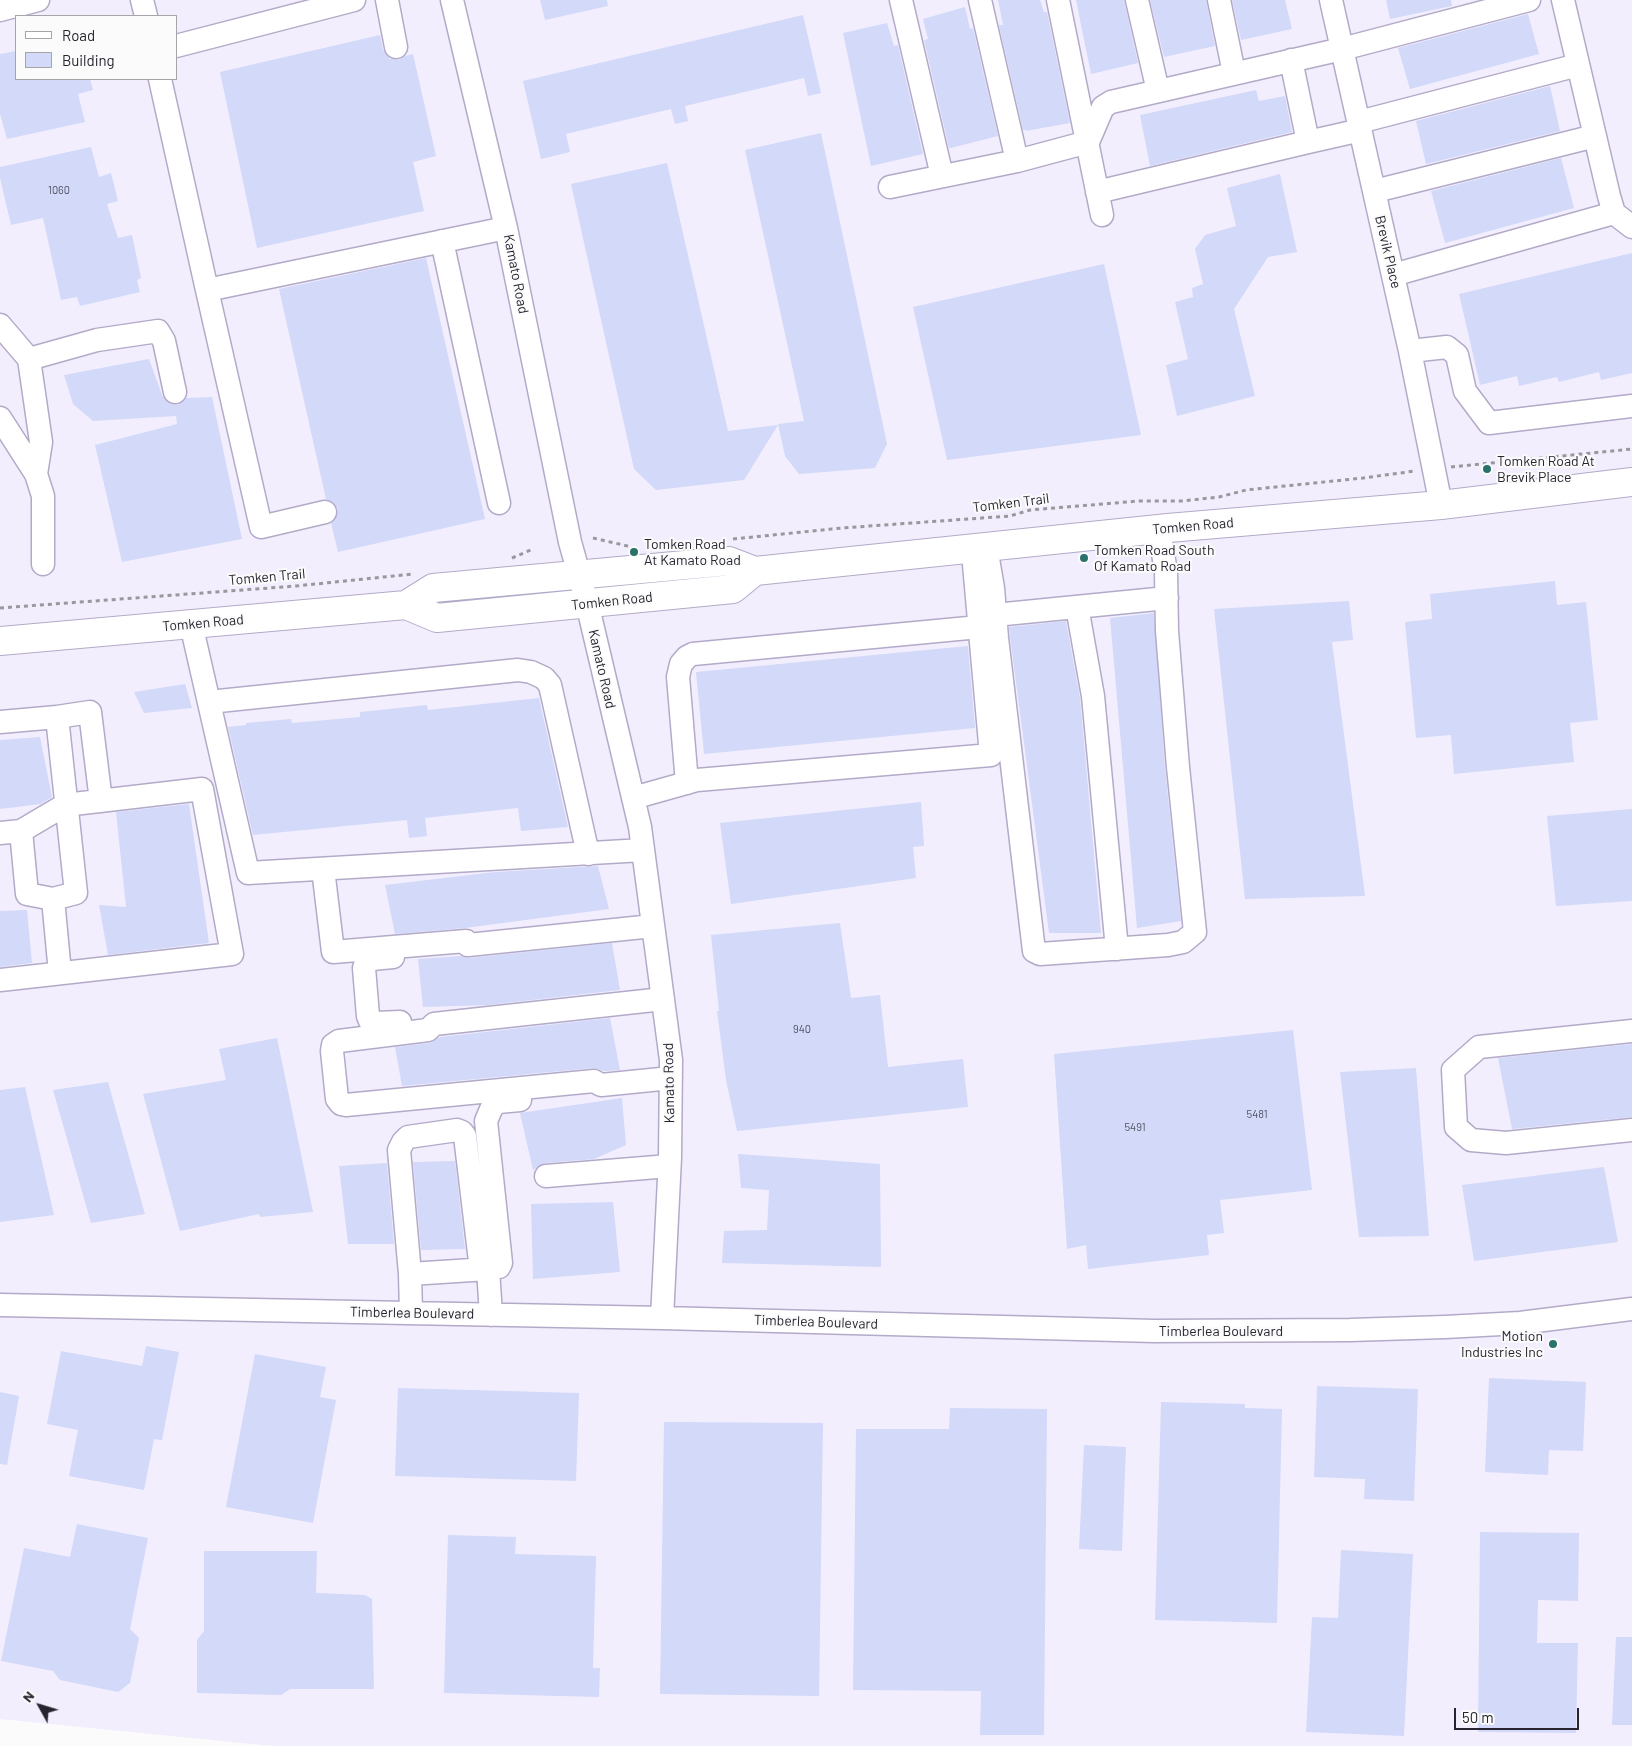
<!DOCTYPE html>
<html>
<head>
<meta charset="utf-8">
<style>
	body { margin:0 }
	#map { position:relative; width:1632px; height:1746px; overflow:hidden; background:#fbfbfb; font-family:Barlow,sans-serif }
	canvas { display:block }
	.legend { position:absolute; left:15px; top:15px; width:162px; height:65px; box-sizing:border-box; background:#fbfbfb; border:1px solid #a7a5aa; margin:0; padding:6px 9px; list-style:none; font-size:15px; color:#282530 }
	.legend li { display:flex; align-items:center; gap:10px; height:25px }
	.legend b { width:25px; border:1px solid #a7a5aa }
	.north { position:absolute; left:15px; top:1681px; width:50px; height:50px; -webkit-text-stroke:4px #fbfbfb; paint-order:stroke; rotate:309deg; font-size:14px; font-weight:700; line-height:20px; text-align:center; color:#282530 }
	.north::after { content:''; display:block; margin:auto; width:18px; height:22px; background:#282530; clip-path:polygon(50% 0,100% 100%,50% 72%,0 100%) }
	.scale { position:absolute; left:1454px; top:1708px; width:125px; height:22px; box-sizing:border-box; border:2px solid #282530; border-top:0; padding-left:6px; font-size:15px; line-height:18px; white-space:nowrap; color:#282530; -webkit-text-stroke:4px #fbfbfb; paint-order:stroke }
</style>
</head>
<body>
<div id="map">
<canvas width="1632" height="1746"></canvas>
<ul class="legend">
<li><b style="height:6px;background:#fff"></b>Road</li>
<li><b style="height:14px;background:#d2d9f9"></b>Building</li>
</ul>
<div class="north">N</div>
<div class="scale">50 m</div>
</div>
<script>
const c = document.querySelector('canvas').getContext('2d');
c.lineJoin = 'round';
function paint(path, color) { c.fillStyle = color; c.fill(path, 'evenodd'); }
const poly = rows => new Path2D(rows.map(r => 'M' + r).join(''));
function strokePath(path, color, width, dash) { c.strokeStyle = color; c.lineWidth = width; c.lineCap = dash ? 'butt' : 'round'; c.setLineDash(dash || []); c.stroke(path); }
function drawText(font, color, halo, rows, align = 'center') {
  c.font = font + ' Barlow,sans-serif'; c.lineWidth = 4; c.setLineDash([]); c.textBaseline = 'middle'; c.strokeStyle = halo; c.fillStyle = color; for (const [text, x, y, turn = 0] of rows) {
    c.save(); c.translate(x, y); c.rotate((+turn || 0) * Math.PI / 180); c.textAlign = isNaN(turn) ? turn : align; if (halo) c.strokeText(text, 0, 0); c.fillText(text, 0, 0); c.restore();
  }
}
paint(poly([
	[0,0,1632,0,1632,1746,272,1746,0,1719],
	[16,16,176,16,176,79,16,79]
]), '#f3eefe');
paint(poly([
	[540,0,607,0,608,6,545,20],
	[998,0,1040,0,1044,12,1047,12,1070,123,1026,131,1026,130,1023,130,999,25,1003,25],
	[1076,0,1124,0,1138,63,1091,74],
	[1150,0,1206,0,1215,46,1164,57],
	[1232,0,1285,0,1292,29,1241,40],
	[1386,0,1451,0,1452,6,1390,19],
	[965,7,970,29,973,28,998,136,951,148,949,148,924,40,928,39,923,19],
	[1528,14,1539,54,1410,89,1398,48],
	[803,15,821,93,808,96,804,78,685,106,688,121,675,124,671,109,566,134,570,152,541,159,523,81],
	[887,23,894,46,898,45,923,154,871,166,843,33],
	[380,35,383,50,390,59,399,60,405,56,413,54,436,156,413,162,424,211,257,248,220,72],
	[16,51,16,79,90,79,93,90,78,94,85,122,7,139,0,114,0,54],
	[1550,86,1560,131,1426,164,1416,121],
	[1256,90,1259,101,1285,96,1292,132,1150,166,1140,115],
	[821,133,887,444,875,468,799,474,785,456,778,424,804,421,745,150],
	[91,147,99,177,111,173,118,201,107,204,118,238,132,235,141,278,137,280,140,292,80,306,77,297,61,300,43,218,11,225,0,178,0,167],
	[1561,158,1574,208,1445,243,1431,191],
	[667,163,728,431,778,425,744,480,656,490,634,469,571,184],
	[1280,174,1297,252,1268,257,1234,309,1255,396,1177,416,1166,365,1188,359,1175,302,1193,297,1192,288,1203,284,1195,249,1205,235,1236,226,1227,188],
	[1632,253,1632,373,1601,380,1599,372,1559,382,1557,377,1519,386,1517,376,1480,385,1459,294],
	[426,258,485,519,338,552,331,523,337,516,338,509,334,503,326,499,279,289],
	[1104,264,1141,435,947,460,913,307],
	[149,359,162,395,165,400,171,404,178,405,186,398,212,397,242,539,122,562,95,445,177,424,176,416,93,421,73,404,64,375],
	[1555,581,1557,605,1586,602,1598,720,1570,723,1574,762,1454,774,1451,735,1416,738,1405,622,1432,619,1430,594],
	[1349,601,1353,640,1332,642,1365,896,1245,899,1214,609],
	[1154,613,1165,768,1181,921,1137,928,1110,618],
	[1066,621,1080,698,1101,933,1049,933,1010,637,1009,627],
	[968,646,975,728,704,754,696,672],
	[185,684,192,708,144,713,134,692],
	[539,698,568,827,521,831,518,808,425,818,427,836,409,838,407,820,253,835,228,727,246,725,246,723,291,719,292,723,360,717,360,712,427,705,428,710],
	[40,737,52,797,41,804,0,809,0,740],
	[921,802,924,846,913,847,916,878,731,904,720,823],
	[189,804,209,943,108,955,99,905,126,907,116,812],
	[1632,809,1632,901,1556,906,1547,816],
	[598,866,609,909,465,928,395,934,385,885,495,872],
	[27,910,32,963,0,967,0,911],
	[840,923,851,998,880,995,888,1067,963,1059,968,1107,737,1131,726,1080,717,1011,719,1011,711,935],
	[612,943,620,990,488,1005,423,1007,418,959,461,956,469,958],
	[610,1018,620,1070,604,1071,593,1068,402,1086,395,1047,430,1043,440,1037],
	[1293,1030,1312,1190,1220,1200,1224,1233,1207,1235,1209,1255,1088,1269,1086,1245,1067,1249,1054,1054],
	[277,1038,313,1212,260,1217,259,1214,180,1231,143,1094,226,1080,219,1049],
	[1632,1044,1632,1117,1512,1129,1498,1058],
	[1416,1068,1429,1236,1359,1237,1340,1072],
	[108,1082,145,1214,91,1223,53,1090],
	[25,1087,54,1215,0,1222,0,1090],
	[622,1098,626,1145,594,1159,545,1163,533,1170,520,1113],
	[738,1154,880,1164,881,1267,722,1263,724,1231,767,1230,769,1190,741,1188],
	[455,1161,465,1249,421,1250,413,1162],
	[387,1163,394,1244,348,1244,339,1166],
	[1604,1167,1618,1242,1474,1261,1462,1185],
	[613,1202,620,1272,533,1279,531,1204],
	[146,1346,179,1352,162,1440,154,1439,144,1490,69,1476,78,1430,47,1424,61,1351,142,1366],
	[255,1354,326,1367,320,1397,336,1400,313,1523,226,1507],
	[1489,1378,1586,1382,1583,1451,1549,1450,1548,1475,1485,1472],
	[1317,1386,1418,1389,1414,1501,1364,1499,1365,1479,1314,1477],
	[398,1388,579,1393,576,1481,395,1476],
	[0,1392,19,1396,7,1465,0,1464],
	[1161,1402,1245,1404,1245,1408,1282,1409,1277,1623,1155,1620],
	[950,1408,1047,1409,1044,1735,980,1735,981,1691,853,1690,856,1429,949,1429],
	[664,1422,823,1423,819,1696,660,1694],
	[1084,1445,1126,1447,1122,1551,1079,1549],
	[77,1524,148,1538,130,1629,139,1638,130,1683,118,1692,60,1680,53,1671,1,1661,24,1548,70,1557],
	[1480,1532,1579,1533,1578,1601,1538,1600,1537,1643,1578,1643,1576,1733,1478,1732],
	[448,1535,516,1537,515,1554,596,1556,593,1668,600,1668,599,1697,444,1693],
	[1341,1550,1413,1554,1404,1736,1306,1732,1312,1617,1338,1618],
	[204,1551,317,1551,316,1593,365,1595,372,1599,374,1689,290,1689,281,1695,197,1693,197,1640,204,1631],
	[1616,1637,1632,1637,1632,1725,1612,1725]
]), '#d2d9f9');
const minor = poly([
	[142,0,146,16],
	[387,0,396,47],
	[452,0,506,228,570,542,587,603,640,827,671,1060,670,1158,662,1318],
	[901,0,942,176],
	[980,0,1017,161],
	[1058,0,1102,215],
	[1137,0,1158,91],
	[1219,0,1234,73],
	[1331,0,1410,351,1441,505],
	[1563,0,1609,196,1614,213,1632,227],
	[0,10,38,0],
	[176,46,354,0],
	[1291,60,1308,142,1361,130],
	[160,79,207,290,506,228],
	[1359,122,1578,65],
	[890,187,1017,161,1088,142,1103,107,1111,102,1342,49,1529,0],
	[1375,191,1595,136],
	[1097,192,1308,142],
	[442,241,499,503],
	[1393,275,1614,213],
	[207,290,261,527,325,512],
	[0,325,29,359,97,340,158,331,164,341,175,392],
	[1410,351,1447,347,1457,355,1465,391,1489,423,1632,406],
	[29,359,41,442,36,474,43,496,43,564],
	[0,418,36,474],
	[986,547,993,588,997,638,1034,951,1040,954,1168,945,1183,942,1195,932,1178,767,1167,631,1166,572,1159,529],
	[1077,607,1093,696,1117,949],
	[995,615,1167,598],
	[191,624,248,873,643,850],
	[209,702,518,670,531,672,544,678,550,685,588,854],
	[57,717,90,712,101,801],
	[0,722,57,717,76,893,53,899,60,973],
	[687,783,678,677,681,664,687,657,693,654,979,627],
	[633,798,697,780,991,755,973,553],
	[21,831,27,894,53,899],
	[0,833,21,831,65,805,202,789,232,954,0,980],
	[323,869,333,952,466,941,468,945,653,926],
	[393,957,372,959,366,963,364,968,368,1016,370,1021,375,1023,400,1022],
	[663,999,434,1024,428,1030,339,1041,333,1045,332,1051,337,1099,341,1104,346,1105,594,1081,601,1085,671,1078],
	[1632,1031,1479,1047,1453,1070,1456,1127,1471,1140,1506,1143,1632,1130],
	[546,1176,669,1166],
	[481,1270,465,1136,462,1132,457,1130,408,1137,403,1142,399,1150,410,1274,488,1269],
	[410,1274,411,1313],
	[0,1305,662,1318,1154,1331,1350,1330,1445,1327,1520,1323,1632,1309],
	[491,1315,488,1269,499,1267,501,1263,486,1121,492,1107,498,1102,520,1100]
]);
const major = poly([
	[406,605,437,618,733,589,755,571],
	[0,641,406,605,433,588,729,561,755,571,1168,528,1441,505,1632,482]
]);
strokePath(minor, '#b3aac8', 25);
strokePath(major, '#b3aac8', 30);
strokePath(poly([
	[1451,467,1632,449],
	[593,538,632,547],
	[733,539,842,528,1010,516,1030,510,1139,501,1182,501,1219,497,1246,490,1363,478,1415,471],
	[512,558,533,549],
	[0,608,296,586,413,574]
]), '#99989d', 3, [4, 4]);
strokePath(minor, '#fff', 22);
strokePath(major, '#fff', 28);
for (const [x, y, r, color] of [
	[1487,469,5,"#29716a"],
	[634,552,5,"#29716a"],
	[1084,558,5,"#29716a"],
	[1553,1344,5,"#29716a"]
]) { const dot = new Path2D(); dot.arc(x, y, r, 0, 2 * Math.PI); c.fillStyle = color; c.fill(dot); strokePath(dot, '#fbfbfb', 2); }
drawText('11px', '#525262', null, [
	["1060",59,190],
	["940",802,1029],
	["5481",1257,1114],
	["5491",1135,1127]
]);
drawText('14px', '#282530', '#fbfbfb', [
	["Brevik Place",1388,252,77],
	["Kamato Road",516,274,79],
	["Tomken Trail",1011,503,-7],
	["Tomken Road",1193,526,-5],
	["Tomken Trail",267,577,-5],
	["Tomken Road",612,601,-6],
	["Tomken Road",203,623,-5],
	["Kamato Road",602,669,77],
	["Kamato Road",669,1083,-91],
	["Timberlea Boulevard",412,1313,1],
	["Timberlea Boulevard",816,1322,2],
	["Timberlea Boulevard",1221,1331]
]);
drawText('14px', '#282530', '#fbfbfb', [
	["Tomken Road At",1497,461],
	["Brevik Place",1497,477],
	["Tomken Road",644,544],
	["At Kamato Road",644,560],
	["Tomken Road South",1094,550],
	["Of Kamato Road",1094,566],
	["Motion",1543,1336,"right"],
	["Industries Inc",1543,1352,"right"]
], 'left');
</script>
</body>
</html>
